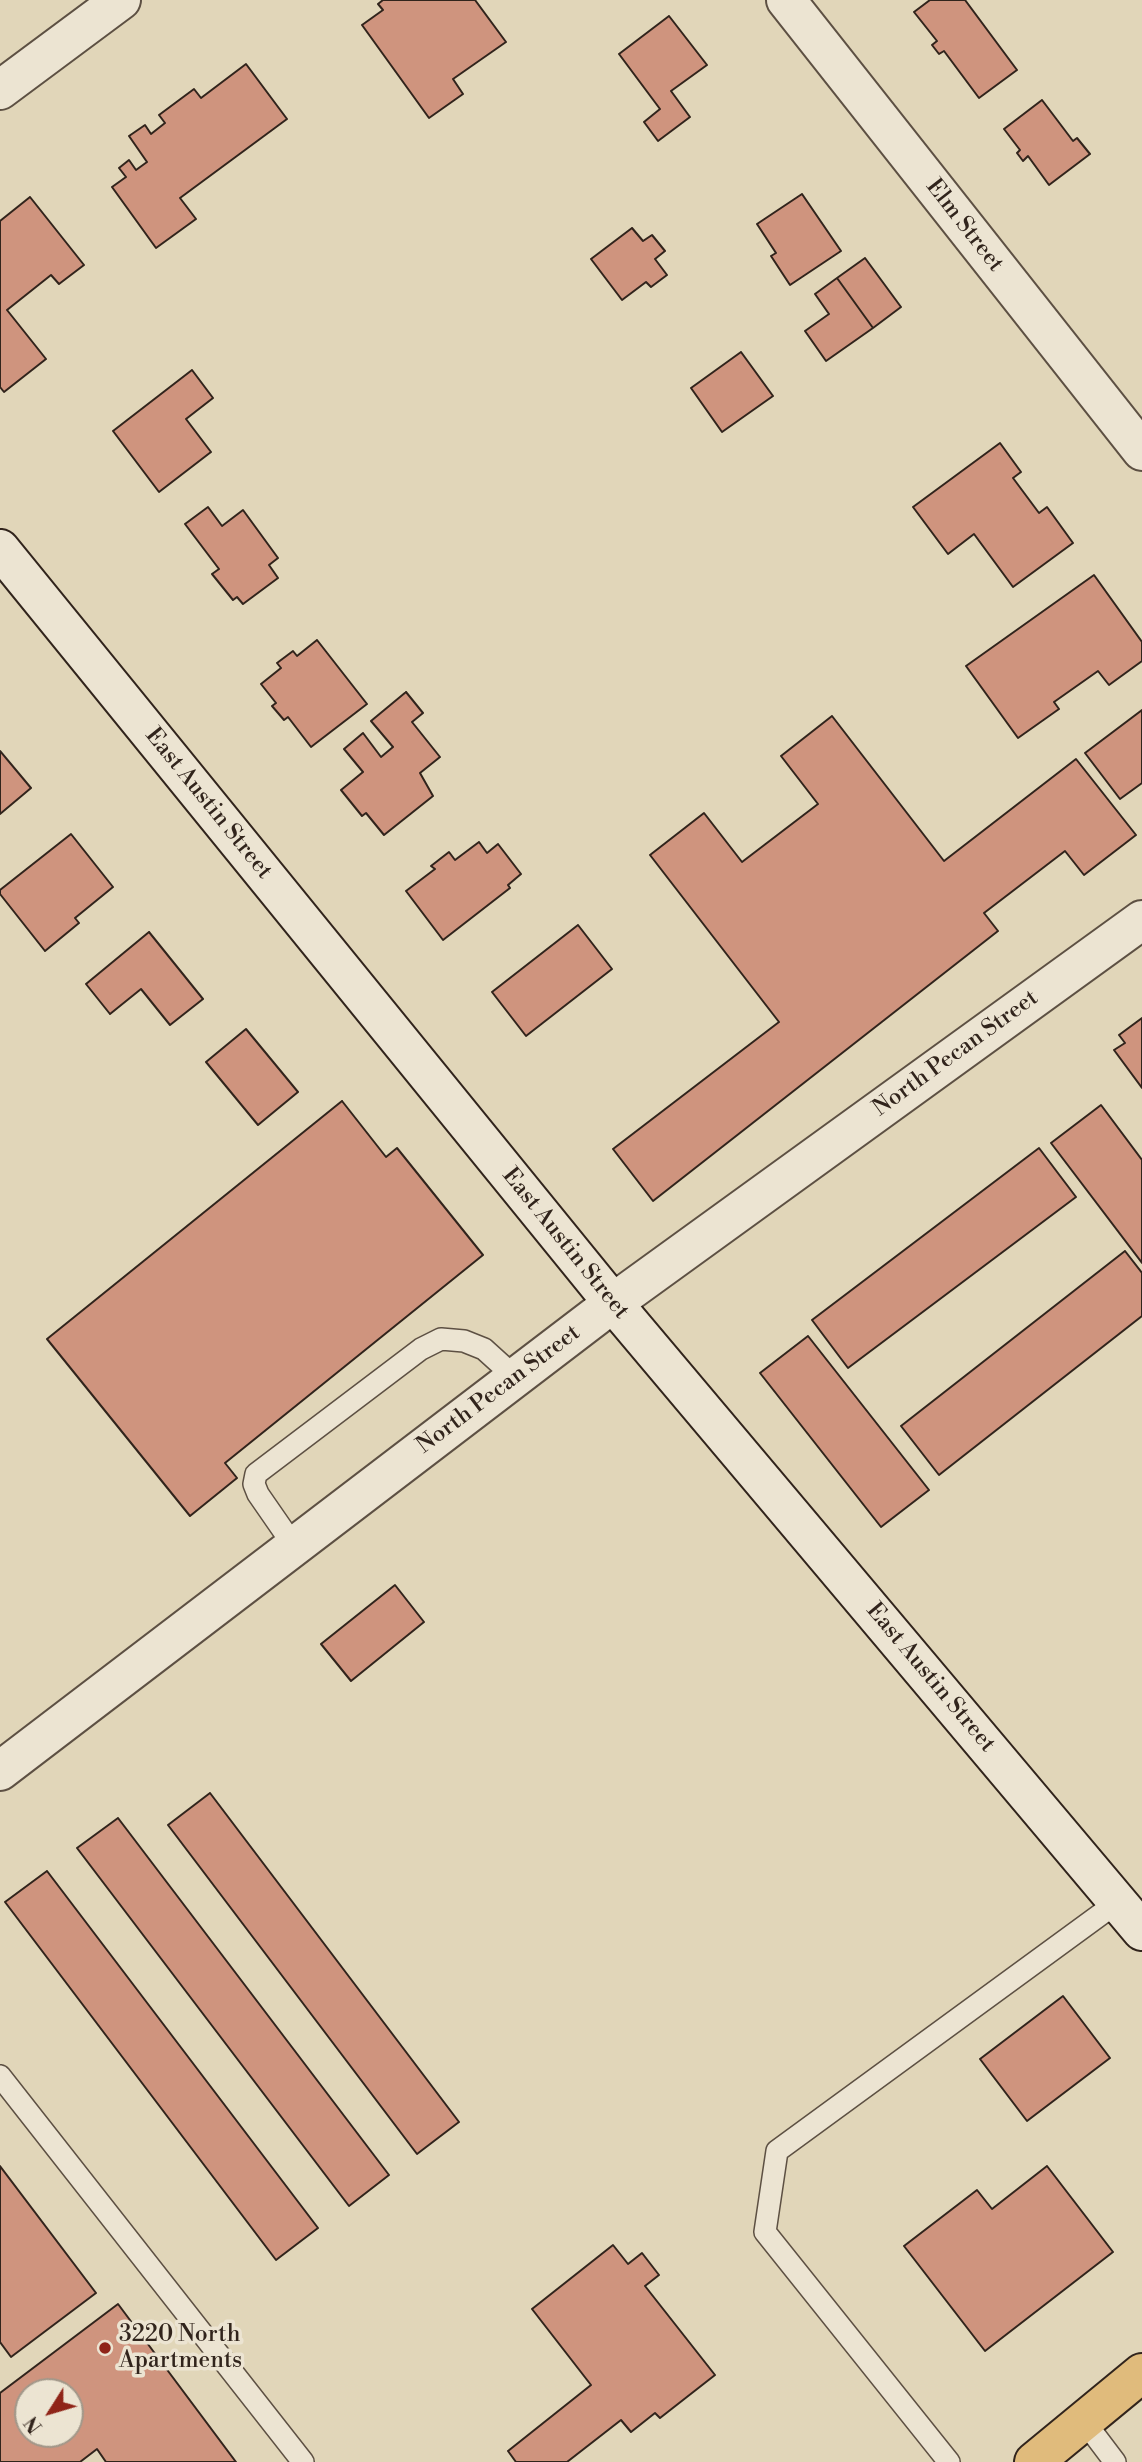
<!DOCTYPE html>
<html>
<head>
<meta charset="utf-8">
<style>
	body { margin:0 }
	#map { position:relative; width:1142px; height:2462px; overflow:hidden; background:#e1d6b9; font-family:"Libre Bodoni",serif }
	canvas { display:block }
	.north { position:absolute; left:14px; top:2378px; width:70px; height:70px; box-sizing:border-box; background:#ece4d2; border:2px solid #a19789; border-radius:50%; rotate:233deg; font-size:19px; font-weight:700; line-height:28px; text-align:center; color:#31241c }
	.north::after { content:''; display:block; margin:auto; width:24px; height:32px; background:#8f2418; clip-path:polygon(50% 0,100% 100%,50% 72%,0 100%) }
</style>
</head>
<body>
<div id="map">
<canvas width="1142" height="2462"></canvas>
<div class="north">N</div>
</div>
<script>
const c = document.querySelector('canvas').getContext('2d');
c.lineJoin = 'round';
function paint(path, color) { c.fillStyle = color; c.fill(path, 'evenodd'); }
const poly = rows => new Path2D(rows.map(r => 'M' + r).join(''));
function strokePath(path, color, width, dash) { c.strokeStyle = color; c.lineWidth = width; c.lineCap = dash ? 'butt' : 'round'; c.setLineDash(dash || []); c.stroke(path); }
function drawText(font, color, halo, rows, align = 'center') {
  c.font = font + ' "Libre Bodoni",serif'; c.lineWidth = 7; c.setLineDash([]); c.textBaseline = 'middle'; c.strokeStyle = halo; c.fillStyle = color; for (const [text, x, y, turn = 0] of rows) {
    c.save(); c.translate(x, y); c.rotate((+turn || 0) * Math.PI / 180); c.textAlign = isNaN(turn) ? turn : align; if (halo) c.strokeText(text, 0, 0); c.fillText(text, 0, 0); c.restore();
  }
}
const building = poly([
	[383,0,475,0,506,42,453,79,463,94,429,118,362,25,383,10,378,4,383,0],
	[930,0,965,0,1017,70,979,98,944,51,939,54,932,45,937,41,914,12,930,0],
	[669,16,707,65,671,91,690,117,658,141,644,122,660,109,619,54,669,16],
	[246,64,287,119,180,198,196,219,156,248,112,187,126,177,119,168,129,160,136,170,147,162,129,136,145,125,151,134,165,123,159,115,194,89,201,98,246,64],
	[1042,100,1073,141,1077,138,1090,154,1049,185,1028,156,1023,161,1017,153,1020,150,1004,129,1042,100],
	[802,194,841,251,790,285,771,256,776,253,757,224,802,194],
	[30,197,84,265,59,284,51,275,7,310,46,359,4,392,0,387,0,221,30,197],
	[632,228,643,241,652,235,665,251,655,259,667,275,651,287,646,282,622,300,591,259,632,228],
	[865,258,901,307,873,328,837,278,865,258],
	[837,278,873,328,826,361,805,331,829,314,815,294,837,278],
	[741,352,773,396,722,432,691,388,741,352],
	[192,370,213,398,186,419,211,452,159,492,113,431,192,370],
	[1000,443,1021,472,1013,478,1039,513,1047,507,1073,543,1013,587,974,534,948,554,913,507,1000,443],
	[208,507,222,526,243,510,278,558,269,565,278,578,243,604,237,597,233,600,212,574,219,569,185,524,208,507],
	[1094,575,1142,642,1142,661,1109,685,1098,671,1054,702,1059,709,1018,738,966,666,1094,575],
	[317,640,367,704,311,747,288,717,284,720,272,706,276,703,261,684,281,668,277,663,293,651,297,656,317,640],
	[406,692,423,713,412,722,440,757,420,773,433,796,384,835,366,813,362,816,341,790,363,772,344,749,363,733,381,757,393,747,371,721,406,692],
	[1142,710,1142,783,1120,799,1085,753,1142,710],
	[832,716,944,861,1076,759,1136,835,1084,875,1065,851,984,913,998,931,653,1201,613,1149,779,1022,650,855,704,813,742,862,818,804,781,756,832,716],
	[0,751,31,788,0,814,0,751],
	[71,834,113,887,75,918,79,923,45,951,0,894,0,890,71,834],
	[479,842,487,853,498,844,521,874,508,885,510,888,443,940,406,891,435,869,431,866,449,852,455,860,479,842],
	[578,925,612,969,526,1036,492,992,578,925],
	[149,932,203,999,170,1025,141,989,110,1014,86,984,149,932],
	[1142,1018,1142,1088,1114,1050,1125,1043,1119,1035,1142,1018],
	[246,1029,298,1092,258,1125,206,1062,246,1029],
	[342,1101,386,1157,397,1148,483,1255,225,1463,237,1478,190,1516,47,1339,342,1101],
	[1101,1105,1142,1160,1142,1263,1051,1143,1101,1105],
	[1039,1148,1076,1197,848,1368,812,1320,1039,1148],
	[1125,1251,1142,1273,1142,1316,939,1475,901,1426,1125,1251],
	[808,1336,929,1490,881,1527,760,1373,808,1336],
	[395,1585,424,1622,351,1681,321,1644,395,1585],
	[210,1793,459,2122,417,2154,168,1825,210,1793],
	[118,1818,389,2175,349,2206,77,1848,118,1818],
	[47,1871,318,2228,276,2260,5,1902,47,1871],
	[1063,1996,1110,2058,1027,2121,980,2059,1063,1996],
	[0,2166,96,2293,11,2357,0,2342,0,2166],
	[1047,2166,1113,2252,985,2351,904,2246,977,2190,992,2209,1047,2166],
	[613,2245,628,2264,642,2253,659,2275,645,2286,715,2375,660,2418,655,2413,631,2432,621,2420,567,2462,516,2462,508,2451,591,2385,532,2309,613,2245],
	[118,2304,236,2462,106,2462,97,2449,80,2462,0,2462,0,2393,118,2304],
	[28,2392,70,2392,70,2434,28,2434,28,2392]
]);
paint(building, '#cf947e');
strokePath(building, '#31241c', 2);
const service = poly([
	[294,1546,258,1494,254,1484,256,1474,421,1349,441,1339,464,1341,484,1349,516,1378],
	[0,2076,303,2462],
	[1084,2421,1115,2462],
	[949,2462,765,2232,777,2151,1119,1901]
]);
const minor = poly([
	[786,0,1142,451],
	[0,1771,613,1303,1142,920]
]);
const tertiary = poly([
	[0,90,121,0]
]);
const secondary = poly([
	[0,549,613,1303,1142,1931]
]);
const primary = poly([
	[1034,2462,1142,2373]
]);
strokePath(service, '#5d5043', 24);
strokePath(minor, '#5d5043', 42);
strokePath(tertiary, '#5d5043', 42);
strokePath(secondary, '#31241c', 42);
strokePath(primary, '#31241c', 42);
strokePath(service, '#ece4d2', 21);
strokePath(minor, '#ece4d2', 38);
strokePath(tertiary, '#ece4d2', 38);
strokePath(secondary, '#ece4d2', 38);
strokePath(primary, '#e0bb7c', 38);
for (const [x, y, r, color] of [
	[105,2348,7,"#8f2418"]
]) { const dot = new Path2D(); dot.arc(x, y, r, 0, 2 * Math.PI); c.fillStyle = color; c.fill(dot); strokePath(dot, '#ece4d2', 2.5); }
drawText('23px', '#31241c', '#ece4d2', [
	["Elm Street",964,226,52],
	["East Austin Street",208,804,51],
	["North Pecan Street",956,1054,-36],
	["East Austin Street",565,1244,51],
	["North Pecan Street",499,1390,-37],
	["East Austin Street",930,1678,50]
]);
drawText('23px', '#31241c', '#ece4d2', [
	["3220 North",119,2335],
	["Apartments",119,2361]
], 'left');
</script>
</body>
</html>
